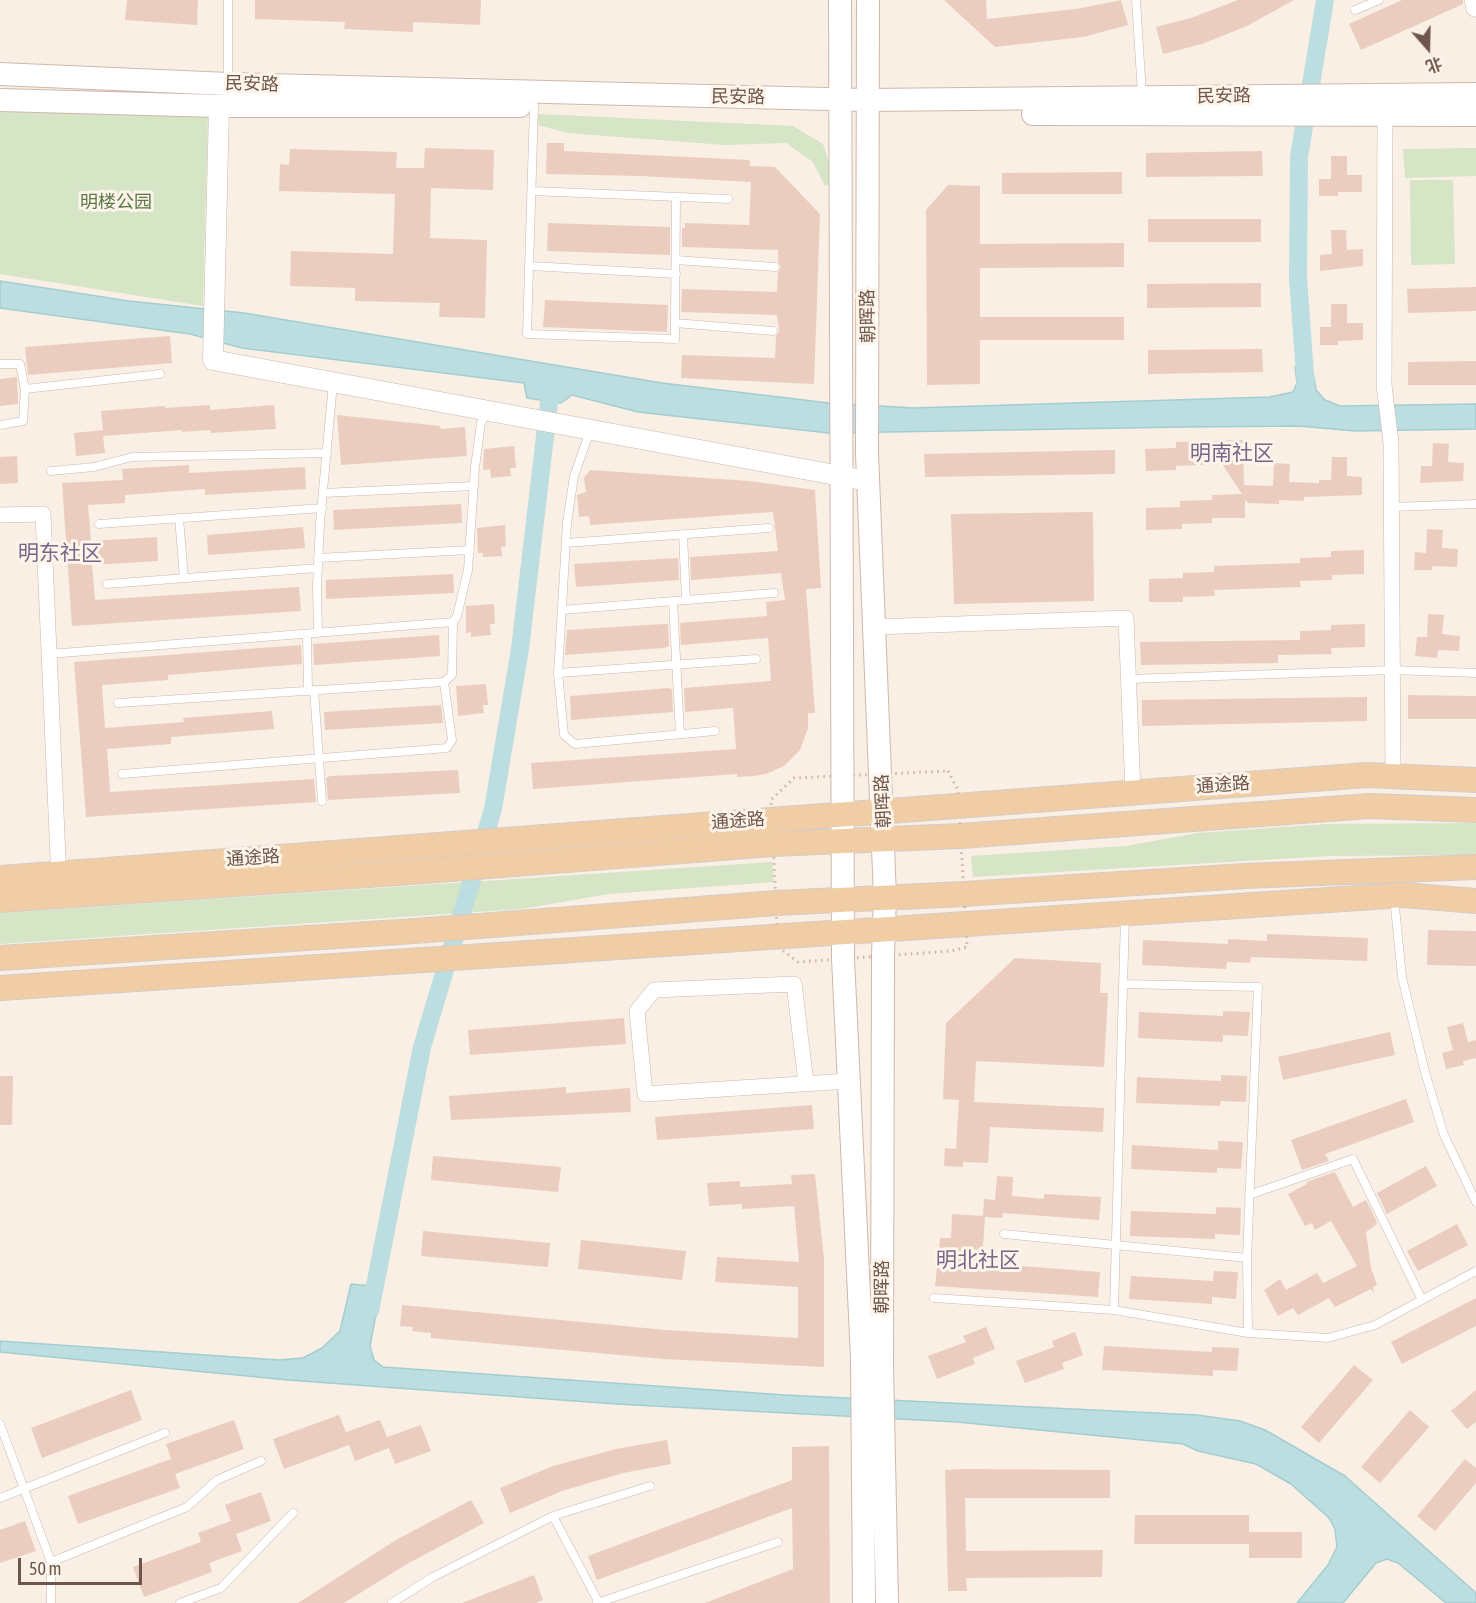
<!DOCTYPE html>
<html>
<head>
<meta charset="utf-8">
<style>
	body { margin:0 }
	#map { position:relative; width:1476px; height:1603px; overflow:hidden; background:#f9efe4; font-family:"Asap Condensed","Noto Sans SC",sans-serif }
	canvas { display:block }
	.north { position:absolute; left:1398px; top:18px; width:60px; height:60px; -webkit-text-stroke:4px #fdf4ea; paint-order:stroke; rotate:160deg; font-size:16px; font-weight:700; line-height:24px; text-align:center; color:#6f564d }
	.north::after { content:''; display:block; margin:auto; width:21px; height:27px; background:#6f564d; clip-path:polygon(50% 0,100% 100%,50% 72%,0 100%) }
	.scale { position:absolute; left:18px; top:1558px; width:124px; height:27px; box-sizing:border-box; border:3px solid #6f564d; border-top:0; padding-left:8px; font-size:18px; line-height:21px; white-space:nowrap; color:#6f564d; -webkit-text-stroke:4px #fdf4ea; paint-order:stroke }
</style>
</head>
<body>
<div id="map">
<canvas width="1476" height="1603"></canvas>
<div class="north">北</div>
<div class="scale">50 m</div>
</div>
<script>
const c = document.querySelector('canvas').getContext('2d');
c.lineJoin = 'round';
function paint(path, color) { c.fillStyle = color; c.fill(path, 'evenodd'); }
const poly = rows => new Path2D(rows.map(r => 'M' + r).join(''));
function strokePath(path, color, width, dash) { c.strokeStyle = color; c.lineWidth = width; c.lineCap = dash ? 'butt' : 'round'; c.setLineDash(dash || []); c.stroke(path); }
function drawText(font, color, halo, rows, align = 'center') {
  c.font = font + ' "Asap Condensed","Noto Sans SC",sans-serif'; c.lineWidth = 6; c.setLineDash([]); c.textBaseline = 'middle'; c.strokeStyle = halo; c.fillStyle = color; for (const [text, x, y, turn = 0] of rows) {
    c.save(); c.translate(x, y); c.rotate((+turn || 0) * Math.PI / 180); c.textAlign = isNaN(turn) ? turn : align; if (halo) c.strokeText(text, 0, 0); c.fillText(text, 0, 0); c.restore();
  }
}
paint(poly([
	[0,109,208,115,203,306,0,274],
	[538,114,793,126,823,144,835,181,825,186,813,162,786,143,725,145,567,133,538,125],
	[1476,148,1476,176,1405,178,1403,149],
	[1410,180,1453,180,1455,264,1411,265],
	[1476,823,1476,855,1329,856,973,877,971,856,1126,846,1198,833,1327,824],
	[772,862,774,882,608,894,522,909,0,944,0,913]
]), '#d5e5c5');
const water = poly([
	[0,281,129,301,244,313,662,383,829,403,913,408,1270,397,1293,392,1297,383,1295,367,1312,367,1316,390,1325,400,1340,406,1476,404,1476,429,1355,431,1299,426,1184,427,829,433,638,412,572,395,561,403,527,398,524,383,242,348,190,334,0,308,0,281],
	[351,1284,381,1287,370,1346,374,1360,383,1367,785,1395,1197,1415,1240,1421,1265,1430,1345,1476,1476,1593,1476,1603,1446,1603,1398,1563,1387,1559,1376,1563,1343,1603,1297,1603,1328,1565,1337,1547,1335,1529,1329,1518,1291,1484,1256,1464,1198,1451,1183,1444,957,1422,616,1404,288,1380,0,1352,0,1341,279,1360,303,1358,322,1348,340,1331,351,1284]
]);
paint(water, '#bcdee0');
strokePath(water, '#a3ced1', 1.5);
strokePath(poly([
	[1306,389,1298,278,1299,157,1325,0],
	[370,1311,422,1047,493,809,520,649,552,377]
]), '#bcdee0', 18);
paint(poly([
	[127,0,198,0,197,25,125,20],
	[255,0,481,0,480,25,413,22,413,32,344,29,345,22,255,19],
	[944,0,986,0,987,19,1076,9,1121,0,1128,25,1083,37,995,47],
	[1238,0,1294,0,1247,26,1202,44,1163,54,1156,27,1191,18],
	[1402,0,1463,0,1463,4,1361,50,1349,24],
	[547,143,564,143,564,151,750,160,750,166,775,167,820,214,814,384,681,378,682,355,775,358,776,336,779,331,777,315,681,312,682,289,777,292,778,272,781,267,778,262,778,250,682,247,682,228,685,228,685,223,749,225,751,182,641,176,546,174],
	[425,148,494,150,493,190,431,188,430,238,487,240,485,318,439,317,440,303,355,301,355,288,290,286,291,251,393,254,395,194,279,191,280,164,289,165,290,149,397,152,396,168,424,168],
	[1262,151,1263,176,1146,177,1146,153],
	[1331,156,1347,156,1347,175,1362,175,1362,192,1338,192,1338,196,1319,196,1319,179,1331,179],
	[1122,172,1122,194,1002,194,1002,173],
	[948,185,980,186,980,244,1124,243,1124,267,980,268,980,317,1124,317,1124,340,980,340,980,384,927,385,926,210],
	[1148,219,1261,219,1261,242,1148,242],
	[548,223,670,227,670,255,547,251],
	[1331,230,1346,230,1347,250,1363,249,1363,266,1320,271,1320,255,1332,254],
	[1261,283,1261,307,1147,308,1147,284],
	[1476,287,1476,311,1408,313,1407,289],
	[545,300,668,305,667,332,543,327],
	[1331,304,1347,304,1347,323,1363,323,1363,340,1338,341,1338,345,1320,345,1320,327,1331,327],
	[170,336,172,363,28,375,25,347],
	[1262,349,1263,372,1148,374,1148,350],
	[1476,361,1476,385,1408,385,1408,362],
	[17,377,18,404,0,406,0,379],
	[210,405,210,410,274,405,276,429,211,433,211,430,182,432,182,430,103,436,105,453,76,456,74,433,103,430,101,411,165,406,165,408],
	[337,415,440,426,441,429,465,427,467,456,341,465],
	[1243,440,1244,485,1273,486,1274,463,1290,464,1289,482,1319,483,1319,480,1331,480,1332,457,1347,457,1347,476,1362,477,1362,495,1304,497,1304,501,1279,500,1279,504,1248,503,1245,499,1245,518,1212,518,1212,523,1182,524,1182,529,1146,530,1146,508,1180,507,1180,501,1212,500,1212,495,1242,494,1222,464,1176,466,1176,470,1146,471,1145,449,1176,448,1176,442],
	[1433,443,1449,444,1448,462,1464,463,1463,481,1420,483,1421,466,1432,466],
	[514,446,516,468,510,468,511,476,491,478,490,469,483,470,484,449],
	[1115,450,1115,474,925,477,924,454],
	[17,456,18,483,0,484,0,457],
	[189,465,189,473,305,467,306,489,205,495,205,489,125,495,125,503,88,505,91,541,157,537,158,561,92,565,95,600,299,587,301,611,72,626,62,483,123,480,122,469],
	[590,470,749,481,815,490,821,588,806,589,815,713,808,713,808,728,800,750,784,766,766,774,754,776,737,777,737,774,533,789,531,763,736,749,733,708,685,712,684,688,771,681,768,638,681,645,680,623,767,616,766,602,785,600,781,573,691,580,690,557,778,551,773,512,590,525,589,516,579,517,577,495,586,492,584,478],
	[461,504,462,523,334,530,333,510],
	[1093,512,1094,601,954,604,951,514],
	[505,525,506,546,501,547,502,556,483,557,483,553,478,553,477,528],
	[303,527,305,548,208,555,207,535],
	[1427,529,1443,530,1442,548,1458,549,1457,567,1432,566,1432,570,1414,570,1415,552,1426,553],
	[1364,550,1364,574,1332,575,1332,580,1300,581,1301,587,1214,590,1215,596,1183,597,1183,602,1149,602,1149,579,1183,578,1183,573,1214,572,1214,566,1300,563,1300,558,1331,557,1331,551],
	[678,558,679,580,576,587,574,564],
	[453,574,454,593,326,599,326,580],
	[494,604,495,624,490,624,491,635,471,637,471,632,466,633,466,606],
	[1428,614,1444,615,1442,634,1460,636,1459,651,1438,650,1437,658,1415,656,1417,637,1427,637],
	[663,624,668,624,669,646,664,648,565,655,567,630],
	[1365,624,1365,647,1331,648,1332,654,1278,655,1278,663,1141,665,1140,642,1300,640,1300,631,1331,630,1331,625],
	[439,635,440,656,314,665,314,663,313,644],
	[301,645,302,664,168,675,168,680,102,685,105,728,184,722,183,718,272,711,274,729,171,737,171,744,107,749,110,792,314,779,316,802,86,817,74,662],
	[486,684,488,705,483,705,484,713,458,716,456,686],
	[668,688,672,689,673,712,571,720,570,696],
	[1408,695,1476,696,1476,719,1408,719],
	[1367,697,1367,721,1142,726,1142,700],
	[441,705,443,723,325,730,324,712],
	[458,770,460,793,328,800,326,778,330,776],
	[1428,930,1476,931,1476,966,1427,965],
	[1267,934,1368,938,1367,961,1251,957,1250,963,1227,962,1226,969,1142,965,1143,940,1228,944,1228,939,1267,941],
	[1015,958,1101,963,1100,993,1108,993,1104,1067,976,1061,974,1102,1104,1108,1103,1132,990,1127,988,1163,963,1162,963,1167,944,1166,945,1148,956,1149,959,1100,943,1099,946,1023],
	[1223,1011,1250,1012,1248,1036,1223,1035,1223,1042,1138,1038,1139,1012,1223,1016],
	[624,1018,626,1044,470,1055,468,1030],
	[1463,1023,1468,1042,1476,1040,1476,1058,1463,1061,1464,1065,1446,1069,1442,1053,1453,1050,1447,1027],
	[1390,1032,1395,1055,1283,1080,1278,1057],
	[1221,1075,1247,1076,1246,1102,1221,1101,1220,1106,1136,1103,1137,1077,1221,1081],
	[0,1076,13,1076,12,1125,0,1125],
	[566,1087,566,1093,630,1088,631,1112,451,1120,449,1096],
	[1406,1099,1414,1122,1325,1154,1329,1161,1302,1170,1291,1140],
	[812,1105,814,1129,657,1140,655,1117],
	[1218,1141,1243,1142,1241,1169,1217,1168,1217,1173,1131,1169,1132,1145,1218,1150],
	[433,1156,561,1167,558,1192,431,1180],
	[1426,1166,1437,1186,1387,1214,1377,1193],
	[1335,1172,1353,1207,1366,1200,1376,1220,1377,1224,1366,1232,1371,1268,1377,1285,1373,1287,1374,1294,1371,1289,1335,1307,1329,1298,1298,1315,1293,1308,1278,1316,1264,1290,1280,1279,1286,1290,1317,1273,1323,1283,1357,1266,1331,1221,1315,1230,1312,1223,1305,1226,1288,1194,1307,1184,1306,1182],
	[815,1174,824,1259,824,1367,664,1359,431,1338,431,1333,412,1331,413,1327,400,1326,402,1305,666,1330,798,1338,798,1287,715,1282,717,1257,799,1262,794,1206,742,1209,742,1204,709,1206,707,1183,740,1181,740,1187,792,1184,791,1175],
	[997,1176,1013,1177,1012,1196,1044,1199,1044,1194,1101,1197,1099,1220,1003,1213,1002,1218,985,1217,982,1263,1100,1272,1098,1297,935,1286,940,1238,951,1238,952,1214,983,1216,984,1199,995,1200],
	[1216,1207,1241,1208,1240,1235,1215,1234,1215,1239,1130,1236,1131,1211,1216,1214],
	[1457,1224,1468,1245,1418,1271,1407,1251],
	[423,1231,550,1243,548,1267,421,1256],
	[581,1240,686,1251,682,1280,578,1269],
	[1214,1271,1238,1272,1236,1299,1212,1297,1212,1304,1129,1299,1131,1276,1213,1281],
	[1476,1298,1476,1326,1402,1364,1391,1342],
	[986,1327,995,1349,973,1358,975,1364,937,1379,928,1356,966,1342,963,1336],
	[1075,1332,1083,1355,1062,1363,1064,1369,1025,1383,1016,1361,1054,1347,1052,1341],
	[1104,1346,1212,1352,1212,1347,1239,1348,1237,1371,1213,1370,1213,1376,1102,1370],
	[1354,1365,1373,1380,1319,1443,1301,1427],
	[131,1390,142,1420,42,1458,31,1428],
	[1476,1390,1476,1422,1467,1429,1451,1411],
	[1410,1410,1429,1427,1380,1483,1361,1467],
	[339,1415,346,1432,380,1420,387,1437,421,1425,431,1451,395,1464,389,1448,355,1461,349,1445,284,1469,273,1439],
	[234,1420,244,1449,175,1474,180,1488,78,1524,68,1496,171,1459,166,1444],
	[667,1440,671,1464,623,1473,562,1491,510,1513,500,1488,553,1466,616,1449],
	[829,1446,830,1603,705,1603,793,1569,792,1508,597,1580,588,1556,792,1480,792,1447],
	[1465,1459,1476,1468,1476,1483,1435,1531,1417,1516],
	[964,1469,1110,1470,1110,1498,965,1498,966,1551,1103,1550,1102,1577,966,1578,967,1591,948,1591,945,1470],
	[261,1492,271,1521,236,1534,242,1551,209,1563,212,1572,144,1597,133,1567,201,1542,198,1533,231,1521,225,1505],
	[471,1500,484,1523,407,1564,344,1603,298,1603,396,1540],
	[1135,1515,1249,1515,1249,1544,1134,1544],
	[25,1521,36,1551,0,1563,0,1530],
	[1249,1532,1302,1532,1302,1558,1249,1558],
	[534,1575,543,1600,536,1603,462,1603]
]), '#ebcdbf');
const service = poly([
	[1136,0,1142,94],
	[1355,10,1379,0],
	[228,82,228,0],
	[534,106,527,334,675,339,675,323,773,331],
	[532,191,728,199],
	[676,260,775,267],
	[530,266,676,274],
	[675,323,676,197],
	[0,364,20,364,25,389,160,374],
	[0,425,23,421,25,389],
	[590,431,574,476,567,523,558,673,564,735,575,744,715,731],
	[51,471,94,467,132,457,327,453],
	[323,493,474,486],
	[1391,507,1476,504],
	[179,518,184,578],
	[99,524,322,508],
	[683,534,686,600],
	[566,543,769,528],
	[318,558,470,550],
	[107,584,318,568],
	[673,601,680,734],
	[562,610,774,593],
	[318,633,317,586,320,523,333,383],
	[307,634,308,691],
	[49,654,453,622,457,616,468,570,475,467,481,423,486,412],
	[558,673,756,659],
	[1130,679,1392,670,1476,673],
	[314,690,322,801],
	[118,703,444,682,452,675,453,622],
	[122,774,447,748,452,740,444,682],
	[1394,897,1402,977,1425,1072,1444,1135,1476,1202],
	[1123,984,1258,987,1247,1258,1248,1333],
	[1249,1195,1353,1159,1422,1300],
	[1004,1234,1247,1258],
	[934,1298,1114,1310,1248,1333,1328,1338,1375,1325,1476,1271],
	[1114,1310,1125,916],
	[0,1424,51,1562],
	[0,1498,165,1433],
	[553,1516,599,1603],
	[51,1603,51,1562,187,1507,217,1480,261,1461],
	[180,1603,221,1588,293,1513],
	[392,1603,433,1577,553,1516,650,1486],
	[597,1603,778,1542]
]);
const minor = poly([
	[1385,115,1384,385,1391,443,1393,776],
	[0,515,43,514,59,881],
	[874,627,1126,618,1133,792],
	[806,1083,794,984,654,990,637,1011,645,1094,849,1081]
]);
const tertiary = poly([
	[1475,0,1476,7],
	[219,106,213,360,868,481]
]);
const secondary = poly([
	[840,0,843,958,862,1358,864,1603],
	[868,0,867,453,885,897,883,956,882,1364,887,1603],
	[0,74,228,84,867,100,1476,94],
	[0,100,219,106,520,106],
	[1033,114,1476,115]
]);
const primary = poly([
	[0,878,1367,775,1476,780],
	[0,900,412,872,773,844,961,836,1370,806,1476,810],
	[0,958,415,931,776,903,964,894,1245,876,1476,867],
	[0,988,1404,895,1476,901]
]);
strokePath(service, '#c9b7ac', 9);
strokePath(minor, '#c9b7ac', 16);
strokePath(tertiary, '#c9b7ac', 21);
strokePath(secondary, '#ceb8ad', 24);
strokePath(primary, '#d4ccca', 26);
strokePath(poly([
	[948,771,958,790,967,947,951,951,798,962,778,947,771,800,794,778,948,771]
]), '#d0b0a3', 3, [1.5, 4.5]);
strokePath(service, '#fff', 8);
strokePath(minor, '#fff', 15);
strokePath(tertiary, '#fff', 20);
strokePath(secondary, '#fff', 22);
strokePath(primary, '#f0cda4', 24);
drawText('18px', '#6f564d', '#fdf4ea', [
	["民安路",252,84,2],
	["民安路",1224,96,-1],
	["民安路",738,97,1],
	["朝晖路",868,316,-91],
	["通途路",1223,785,-4],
	["朝晖路",883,801,-93],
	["通途路",738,821,-4],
	["通途路",253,858,-4],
	["朝晖路",882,1287,-90]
]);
drawText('18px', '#5c794a', '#fdf4ea', [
	["明楼公园",116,202]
]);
drawText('21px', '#7a658b', '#fdf4ea', [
	["明南社区",1232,453],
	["明东社区",60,553],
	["明北社区",978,1260]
]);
</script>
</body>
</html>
